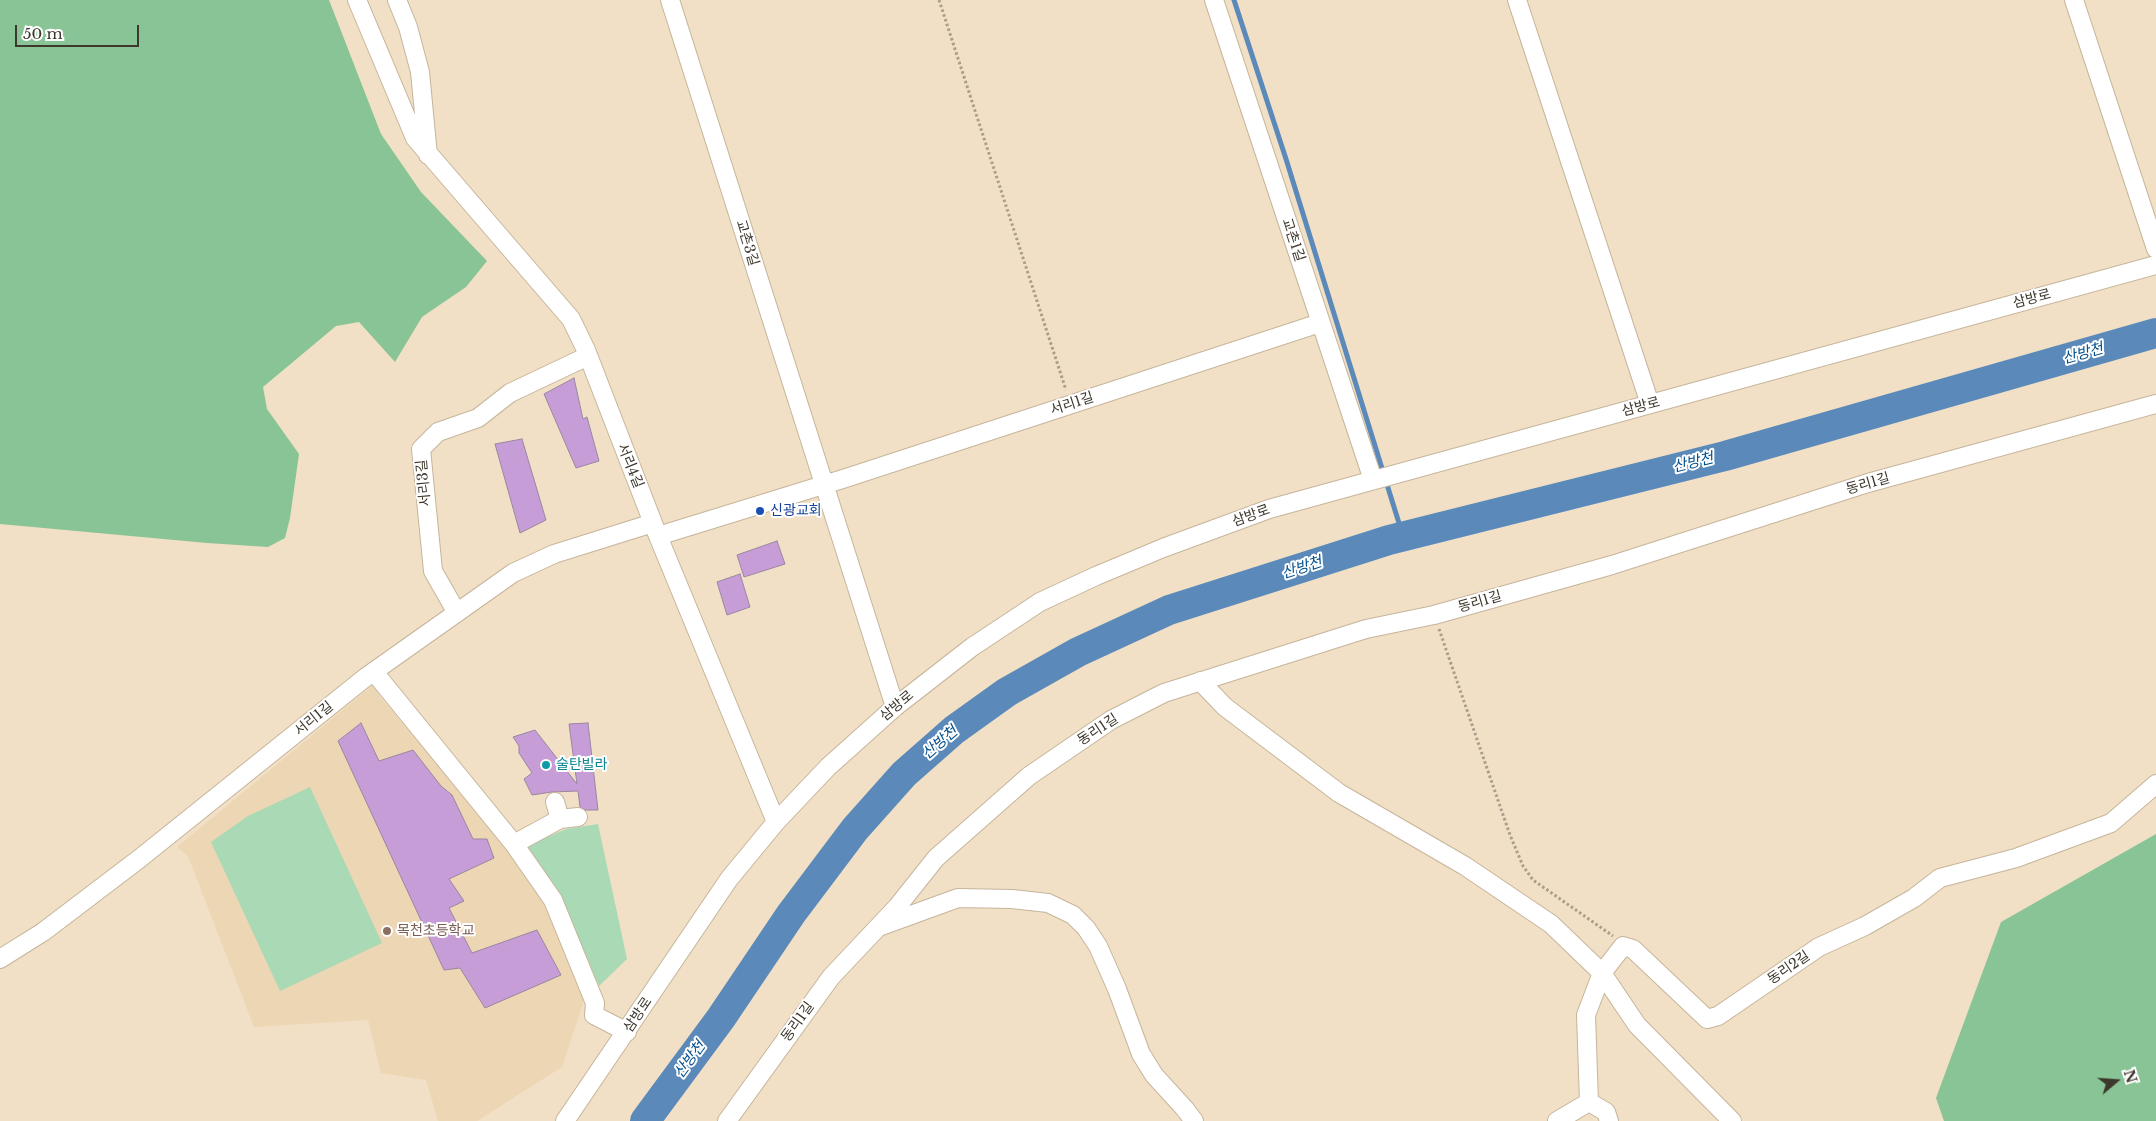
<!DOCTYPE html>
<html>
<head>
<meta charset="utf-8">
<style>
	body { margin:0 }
	#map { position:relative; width:2156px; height:1121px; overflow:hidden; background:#f1e0c5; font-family:"Libre Baskerville",serif }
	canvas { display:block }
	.north { position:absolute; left:2091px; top:1056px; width:50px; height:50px; -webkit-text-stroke:4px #fff; paint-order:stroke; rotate:72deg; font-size:14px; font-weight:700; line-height:20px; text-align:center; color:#3d372c }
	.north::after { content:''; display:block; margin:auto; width:18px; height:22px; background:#3d372c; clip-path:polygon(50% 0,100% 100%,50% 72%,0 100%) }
	.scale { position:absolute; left:15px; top:25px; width:124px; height:22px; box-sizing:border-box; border:2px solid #3d372c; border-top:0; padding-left:6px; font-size:15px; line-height:18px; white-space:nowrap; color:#3d372c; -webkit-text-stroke:4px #fff; paint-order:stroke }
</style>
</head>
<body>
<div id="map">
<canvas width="2156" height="1121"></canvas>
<div class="north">N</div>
<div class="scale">50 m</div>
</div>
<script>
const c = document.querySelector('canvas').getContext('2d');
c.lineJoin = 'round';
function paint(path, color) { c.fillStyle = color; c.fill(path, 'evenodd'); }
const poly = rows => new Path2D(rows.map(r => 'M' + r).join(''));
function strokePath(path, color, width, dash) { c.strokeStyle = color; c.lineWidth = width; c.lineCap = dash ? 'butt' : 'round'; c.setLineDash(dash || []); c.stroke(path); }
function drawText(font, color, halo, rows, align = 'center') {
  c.font = font + ' "Libre Baskerville","Noto Sans KR",serif'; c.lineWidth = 4; c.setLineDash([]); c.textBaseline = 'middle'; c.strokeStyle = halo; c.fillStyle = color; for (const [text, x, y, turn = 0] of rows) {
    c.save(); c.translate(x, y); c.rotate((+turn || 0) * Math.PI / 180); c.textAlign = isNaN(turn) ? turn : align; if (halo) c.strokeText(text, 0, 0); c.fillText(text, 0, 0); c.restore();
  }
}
paint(poly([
	[373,685,380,697,527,868,586,994,562,1067,477,1121,438,1121,426,1080,381,1073,368,1020,254,1027,188,856,177,847]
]), '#ecd6b4');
paint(poly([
	[310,787,382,943,280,991,211,842,248,816],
	[598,824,627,959,599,986,560,895,526,846,566,829]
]), '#aad9b5');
paint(poly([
	[0,0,329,0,381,134,421,192,487,261,466,287,422,317,395,362,359,322,336,326,263,387,267,409,299,454,290,518,285,538,268,547,207,543,0,524],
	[2156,834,2156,1121,1944,1121,1936,1098,2001,922]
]), '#88c496');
strokePath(poly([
	[1234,0,1286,159,1403,536]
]), '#5a89ba', 5);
strokePath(poly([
	[645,1121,721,1018,791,914,855,829,904,774,954,730,1007,692,1078,652,1169,610,1389,540,1725,456,2156,333]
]), '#5a89ba', 30);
const building = poly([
	[574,378,583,419,587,417,599,461,576,468,544,394,574,378],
	[522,439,546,520,520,533,495,444,522,439],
	[777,541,785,564,744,577,737,555,777,541],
	[740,574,750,607,727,615,717,582,740,574],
	[361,723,379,761,413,750,441,786,452,795,473,839,487,839,494,858,449,879,464,901,449,908,472,953,537,930,561,975,485,1008,460,968,444,970,338,741,361,723],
	[588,723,598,810,585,810,580,807,578,791,552,792,532,795,524,779,532,773,519,753,519,746,513,737,535,730,577,784,569,724,588,723]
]);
paint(building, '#c69dd6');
strokePath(building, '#9987a0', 1);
const minor = poly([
	[357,0,415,138,571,319,586,350,658,536,776,822],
	[397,0,408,27,420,72,428,155],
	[670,0,895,707],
	[1214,0,1373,480],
	[1517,0,1650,404],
	[2074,0,2156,249],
	[658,536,846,478,1320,323],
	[457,613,433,571,421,449,438,432,478,418,510,393,588,356],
	[374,672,514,844,553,900,595,1003,594,1015,627,1032],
	[1200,681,1225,707,1339,793,1465,866,1551,924,1602,973,1637,1025,1732,1121],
	[555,802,560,819],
	[514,844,560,819,578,817],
	[881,926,958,898,1012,899,1048,903,1073,915,1086,928,1098,946,1117,989,1141,1054,1154,1075,1185,1109,1194,1121],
	[0,959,43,932,139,859,366,677,513,573,554,554,653,523],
	[1589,1102,1606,1112,1609,1121],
	[565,1121,729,879,776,822,828,767,895,707,972,647,1040,602,1096,576,1163,548,1269,509,2156,265],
	[727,1121,831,977,897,907,936,858,1029,776,1111,720,1164,693,1366,629,1434,615,1612,565,1868,483,2156,404],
	[1557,1121,1589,1102,1586,1015,1602,973,1623,946,1633,949,1707,1019,1718,1016,1819,947,1865,926,1914,898,1940,878,2016,858,2111,823,2156,784]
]);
strokePath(minor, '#c6b59b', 20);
strokePath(poly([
	[939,0,1066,390],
	[1439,629,1510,835,1523,866,1533,880,1613,936]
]), '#aa9d89', 3, [2.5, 2.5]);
strokePath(minor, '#fff', 18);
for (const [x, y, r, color] of [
	[760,511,5,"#1a4fb4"],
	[546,765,5,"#0f9aa8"],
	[387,931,5,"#8d6e63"]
]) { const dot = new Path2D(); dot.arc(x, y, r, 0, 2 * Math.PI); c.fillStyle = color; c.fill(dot); strokePath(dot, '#fff', 2); }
drawText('14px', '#3d372c', '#fff', [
	["교촌1길",1293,240,72],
	["교촌3길",747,243,73],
	["삼방로",2032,299,-15],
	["서리1길",1072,404,-18],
	["삼방로",1641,407,-15],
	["서리4길",630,466,68],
	["서리3길",424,483,-95],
	["동리1길",1868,484,-16],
	["삼방로",1251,516,-20],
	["동리1길",1480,602,-16],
	["삼방로",897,706,-40],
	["서리1길",314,719,-39],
	["동리1길",1098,730,-33],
	["동리2길",1789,968,-34],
	["삼방로",638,1015,-56],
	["동리1길",798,1022,-54]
]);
drawText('14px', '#164399', '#fff', [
	["신광교회",770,511]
], 'left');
drawText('14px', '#0d838f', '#fff', [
	["술탄빌라",556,765]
], 'left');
drawText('14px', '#785e54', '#fff', [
	["목천초등학교",397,931]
], 'left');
drawText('italic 15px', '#02508d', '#fff', [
	["산방천",2083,354,-16],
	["산방천",1693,463,-14],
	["산방천",1302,568,-18],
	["산방천",940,743,-41],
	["산방천",690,1060,-54]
]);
</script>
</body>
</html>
